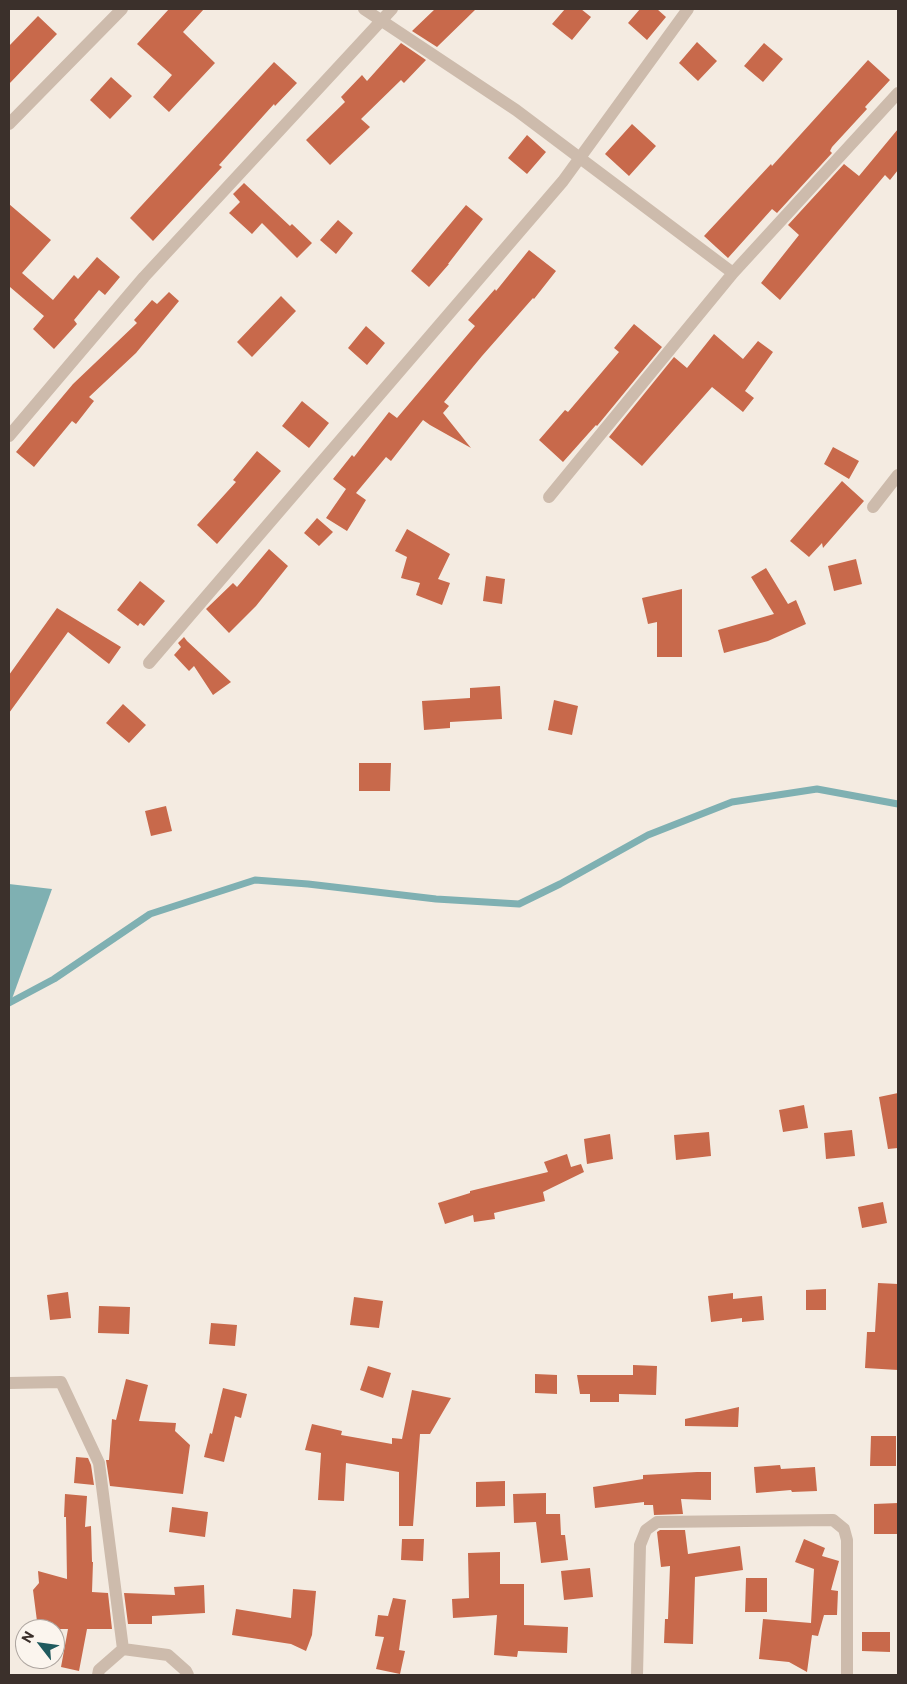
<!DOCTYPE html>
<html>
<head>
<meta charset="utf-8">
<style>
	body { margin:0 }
	#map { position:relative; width:907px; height:1684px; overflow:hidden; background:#f4ebe1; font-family:Commissioner,sans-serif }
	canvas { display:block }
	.frame { position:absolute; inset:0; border:10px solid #3b302b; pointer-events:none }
	.north { position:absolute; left:15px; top:1619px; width:50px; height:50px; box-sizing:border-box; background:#fbf5ee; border:1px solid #aea6a0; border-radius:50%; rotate:300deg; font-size:14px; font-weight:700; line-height:20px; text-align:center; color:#3b302b }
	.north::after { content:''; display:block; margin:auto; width:18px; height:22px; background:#1f5a5e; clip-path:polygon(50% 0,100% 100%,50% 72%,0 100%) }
</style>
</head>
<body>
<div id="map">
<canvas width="907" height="1684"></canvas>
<div class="frame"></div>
<div class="north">N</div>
</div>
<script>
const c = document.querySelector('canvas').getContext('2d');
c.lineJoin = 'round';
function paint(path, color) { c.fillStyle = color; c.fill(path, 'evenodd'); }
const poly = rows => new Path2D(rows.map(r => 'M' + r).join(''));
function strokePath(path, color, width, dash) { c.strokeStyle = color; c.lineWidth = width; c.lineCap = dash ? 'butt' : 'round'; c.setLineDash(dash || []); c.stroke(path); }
paint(poly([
	[9,884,52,889,9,1007]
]), '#7fb0b2');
strokePath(poly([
	[9,1003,54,979,150,914,255,880,308,884,436,899,519,904,560,884,648,835,732,802,817,789,898,804]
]), '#7fb0b2', 7);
paint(poly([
	[169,9,204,9,183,32,215,63,169,112,153,97,172,75,137,44],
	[435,9,476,9,437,47,412,31],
	[565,9,581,9,591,17,572,40,552,24],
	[640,9,657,9,666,17,647,40,628,23],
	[38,16,57,34,9,84,9,46],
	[697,42,717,61,698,81,679,63],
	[401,43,426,60,404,83,401,80,361,119,370,127,330,165,306,140,345,102,341,97,362,75,367,81],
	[764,43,783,59,763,82,744,66],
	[868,60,890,80,865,107,867,109,832,147,830,151,832,153,777,213,772,209,728,258,704,236,771,164,772,166],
	[274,62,297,83,275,106,274,104,219,165,222,167,153,241,130,218],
	[111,77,132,96,110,119,90,100],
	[632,124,656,146,629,176,605,154],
	[898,129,898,170,890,180,885,175,780,300,761,283,799,235,788,225,844,164,859,176],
	[527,135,546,152,527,174,508,158],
	[244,183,290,226,292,224,312,243,297,258,262,223,252,234,229,213,240,202,233,194],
	[9,204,51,240,22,273,53,300,74,275,78,279,97,257,120,277,105,295,99,290,74,320,77,324,54,349,33,329,44,316,10,287,9,288],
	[466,205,483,219,448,264,449,264,429,287,411,271],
	[338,220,353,233,336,254,320,240],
	[529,250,556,271,534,299,533,298,482,356,444,402,449,406,443,413,471,448,430,425,423,420,391,461,386,457,356,493,366,500,347,531,326,518,346,489,333,479,352,455,354,457,389,412,397,418,475,326,468,320,495,289,496,291],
	[169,292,179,301,136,353,89,397,94,401,76,424,72,421,34,467,16,452,73,384,137,323,134,320,152,300,157,304],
	[281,296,296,311,252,357,237,342],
	[634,324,662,347,597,426,596,425,563,462,539,440,565,410,568,412,619,352,614,348],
	[366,326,385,343,367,365,348,348],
	[714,334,743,359,758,341,773,352,745,391,754,398,743,412,712,387,642,466,609,437,674,357,687,368],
	[302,401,329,423,309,448,282,426],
	[833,447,859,461,849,479,824,464],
	[257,451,281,471,217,544,197,525,236,482,233,480],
	[842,481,864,501,823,548,822,543,809,557,790,541],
	[317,518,333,532,319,546,304,533],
	[407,529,450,554,438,579,450,583,442,605,416,595,420,583,401,578,407,557,395,551],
	[269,549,288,566,256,606,229,633,206,609,233,583,237,587],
	[856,559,862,584,834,591,828,566],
	[766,568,788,604,796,600,806,624,768,641,724,653,718,630,774,614,751,577],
	[486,576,505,579,502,604,483,601],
	[140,581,165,601,144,626,140,623,138,626,117,610],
	[682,589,682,657,657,657,657,622,648,624,642,598],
	[57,608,121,647,109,664,68,632,9,713,9,675],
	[184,637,187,641,231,682,213,695,194,666,189,671,174,655,181,647,178,643],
	[500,686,502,719,450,722,450,728,424,730,422,701,470,698,470,688],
	[554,700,578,706,572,735,548,730],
	[123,704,146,725,129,743,106,723],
	[359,763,391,763,390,791,359,791],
	[166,806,172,831,151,836,145,811],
	[898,1093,898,1148,888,1149,879,1097],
	[804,1105,808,1128,783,1132,779,1110],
	[852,1130,855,1156,826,1159,824,1133],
	[709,1132,711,1156,676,1160,674,1135],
	[610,1134,613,1159,587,1164,584,1139],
	[567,1154,571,1167,581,1164,584,1172,543,1192,545,1201,494,1213,495,1219,474,1222,473,1215,445,1224,438,1203,470,1193,470,1191,548,1172,544,1162],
	[883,1202,887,1223,862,1228,858,1207],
	[878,1283,898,1284,898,1370,865,1368,867,1332,875,1332],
	[826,1289,826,1310,806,1310,806,1290],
	[68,1292,71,1318,50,1320,47,1295],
	[733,1293,733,1299,762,1296,764,1320,742,1322,742,1318,711,1322,708,1296],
	[354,1297,383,1301,379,1328,350,1325],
	[99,1306,130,1307,129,1334,98,1333],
	[211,1323,237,1325,235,1346,209,1344],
	[633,1365,657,1366,656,1395,619,1394,619,1402,590,1402,590,1394,580,1394,577,1375,633,1375],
	[368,1366,391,1373,383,1398,360,1390],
	[535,1374,557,1375,557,1394,535,1393],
	[126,1379,148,1385,139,1421,176,1423,175,1431,190,1445,183,1494,110,1486,106,1460,109,1460,112,1419,116,1420],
	[223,1388,247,1394,241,1418,235,1416,224,1462,204,1457,210,1433,212,1434],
	[412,1390,451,1398,430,1434,420,1434,413,1526,399,1526,399,1472,346,1463,344,1501,318,1500,321,1453,305,1450,312,1424,342,1431,341,1435,392,1444,392,1438,402,1439],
	[739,1407,738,1427,685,1426,685,1419],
	[871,1436,896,1436,896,1466,870,1466],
	[76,1457,88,1458,91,1465,94,1485,74,1483],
	[780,1465,781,1469,815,1467,817,1491,792,1492,791,1490,756,1493,754,1467],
	[697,1472,711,1472,711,1500,681,1499,683,1514,654,1515,653,1505,644,1505,644,1502,595,1508,593,1487,643,1479,643,1475],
	[505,1481,505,1506,476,1507,476,1482],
	[546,1493,546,1514,560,1514,561,1535,565,1535,568,1560,541,1563,536,1522,514,1523,513,1494],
	[65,1494,87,1496,85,1527,91,1526,92,1562,93,1562,92,1592,108,1593,112,1629,87,1629,79,1671,61,1667,68,1629,38,1629,33,1590,39,1583,38,1571,67,1579,66,1517,64,1517],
	[898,1503,898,1534,874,1534,874,1504],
	[172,1507,208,1512,205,1537,169,1532],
	[660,1530,685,1530,688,1554,740,1546,743,1570,695,1577,693,1644,664,1643,665,1619,668,1619,670,1566,661,1567,657,1532],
	[402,1539,424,1539,423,1561,401,1560],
	[804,1539,825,1548,822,1556,839,1561,831,1590,838,1591,837,1615,824,1615,818,1636,812,1635,807,1672,789,1662,759,1659,763,1619,811,1623,814,1569,795,1562],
	[500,1552,500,1584,524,1584,524,1625,568,1627,567,1653,518,1651,517,1657,494,1655,497,1615,453,1618,452,1599,469,1598,468,1553],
	[590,1568,593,1597,564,1600,561,1571],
	[746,1578,767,1578,767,1612,745,1612],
	[204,1585,205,1613,152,1616,152,1624,128,1624,124,1593,175,1595,174,1587],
	[293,1589,316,1591,312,1635,306,1651,291,1644,232,1635,236,1609,291,1618],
	[393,1598,406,1600,399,1650,405,1651,400,1674,376,1669,384,1637,375,1636,378,1615,388,1616],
	[862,1632,890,1632,890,1652,862,1651]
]), '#c8694b');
strokePath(poly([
	[364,9,516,110,733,273],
	[9,124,122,9],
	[9,436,144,277,392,9],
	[549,497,733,273,898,93],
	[873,507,898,475],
	[149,663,563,181,688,9],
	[9,1383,61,1382,99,1463,123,1649],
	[98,1675,99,1670,123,1649,168,1655,186,1671,188,1675],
	[637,1675,640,1545,646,1530,657,1522,833,1520,844,1529,847,1540,847,1675]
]), '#cdbbac', 12);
</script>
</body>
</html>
